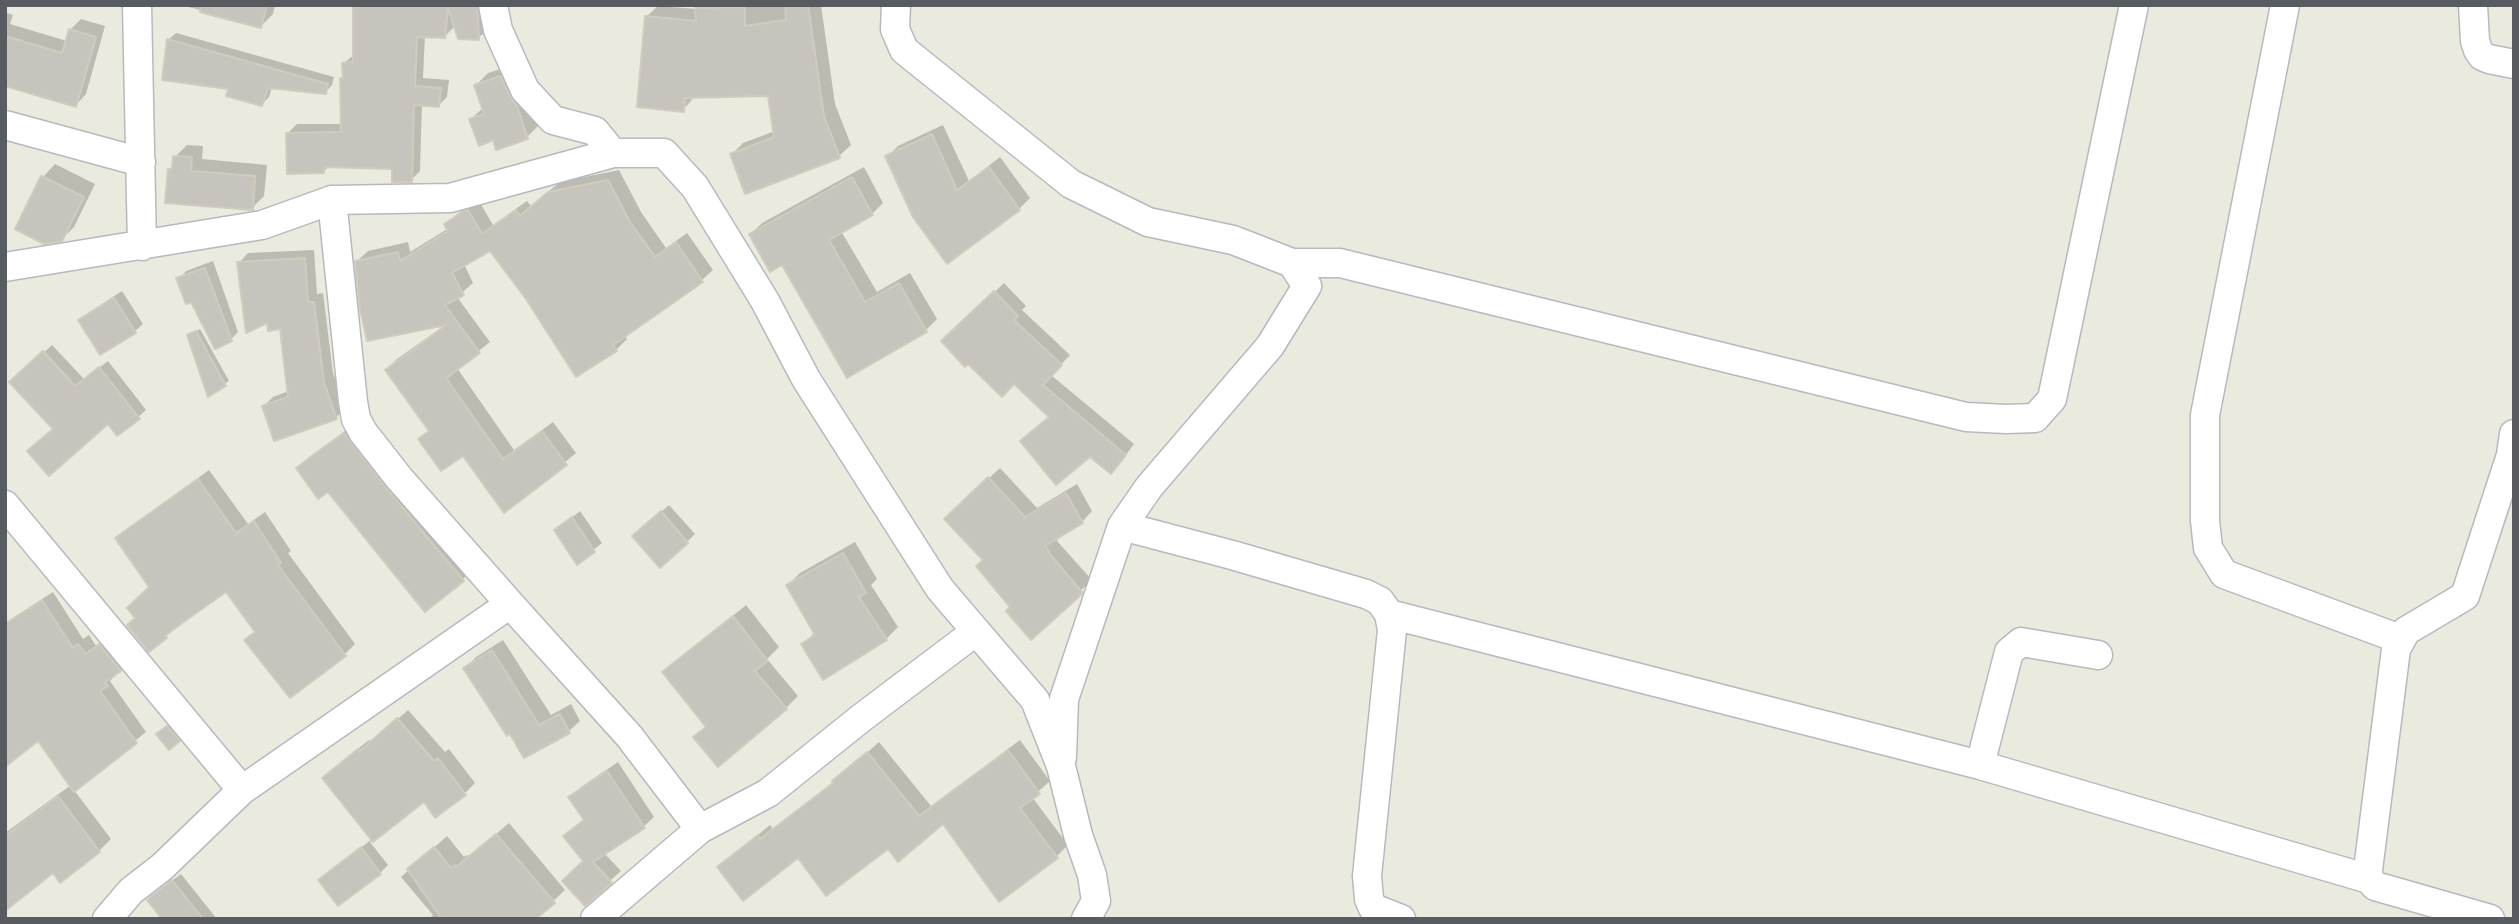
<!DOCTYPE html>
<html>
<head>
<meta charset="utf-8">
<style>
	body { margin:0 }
	#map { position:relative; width:2519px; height:924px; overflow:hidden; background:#ebeadf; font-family:"Varela Round",sans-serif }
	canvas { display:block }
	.frame { position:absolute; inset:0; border:7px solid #585b60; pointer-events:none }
</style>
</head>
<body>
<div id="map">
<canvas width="2519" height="924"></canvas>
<div class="frame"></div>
</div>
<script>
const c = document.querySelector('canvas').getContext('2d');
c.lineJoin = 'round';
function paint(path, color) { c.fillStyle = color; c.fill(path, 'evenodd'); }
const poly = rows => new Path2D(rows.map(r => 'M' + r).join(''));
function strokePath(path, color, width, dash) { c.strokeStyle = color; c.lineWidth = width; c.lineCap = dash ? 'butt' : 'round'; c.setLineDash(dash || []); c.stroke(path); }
paint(poly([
	[181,5,275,5,273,14,261,26],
	[355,5,486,5,487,30,478,38,456,25,444,37,425,35,423,78,449,80,447,97,438,106,422,104,420,171,411,180,394,167,330,165,323,172,288,133,297,124,343,124,341,79,344,76,344,63,355,54],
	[701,5,821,5,835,104,851,145,839,156,746,192,732,154,743,143,775,131,770,94,695,96,683,110,646,17,658,6,697,9],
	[5,12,13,15,10,24,67,41,70,30,81,19,105,26,86,94,76,105,5,84],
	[176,33,334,77,332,85,325,93,272,87,269,97,262,104,230,88,168,40],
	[513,65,539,125,527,137,494,138,471,119,484,107,476,85,488,73],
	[943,125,969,181,1000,157,1030,198,1019,209,947,261,887,157,898,146],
	[187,145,203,146,202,159,267,165,264,196,252,208,169,170,174,165,175,157],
	[55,164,95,184,74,227,62,239,17,228,43,177],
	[864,167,883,203,872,214,841,231,877,292,910,273,937,319,926,330,848,375,782,263,751,234,762,223],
	[619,170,641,212,666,248,687,233,713,270,702,280,624,335,627,339,616,350,527,298,491,249,464,264,473,283,457,297,490,342,457,368,514,450,553,422,576,453,551,474,420,439,430,430,387,370,397,359,448,323,357,261,368,251,408,242,410,252,449,228,447,224,457,214,476,201,479,201,493,225,527,201,531,206,560,182],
	[314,250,317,294,323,293,333,373,345,408,336,418,264,406,273,397,289,391,282,327,268,320,239,263,248,253],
	[213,261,238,332,230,340,192,299,179,279,186,271],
	[1004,283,1026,306,1022,310,1070,355,1051,375,1134,444,1120,463,1050,417,1014,382,943,341],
	[122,291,143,324,135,331,80,321,88,313],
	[200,329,229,381,209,394,189,336],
	[52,345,84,379,108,361,146,410,138,417,54,428,20,374],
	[356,423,473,569,462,580,298,468,309,457],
	[1000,468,1037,508,1077,484,1092,511,1082,522,1056,537,1058,539,1057,541,1092,580,1031,637,957,508],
	[209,470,248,524,265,512,291,551,288,553,355,644,345,654,246,641,256,631,227,590,149,649,136,618,151,587,117,538,128,528],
	[669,505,695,534,687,542,643,528],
	[580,511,602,543,578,562,556,530],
	[855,542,877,579,871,585,898,627,886,639,803,645,815,632,788,585,800,573],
	[53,592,83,639,89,635,96,646,110,636,130,660,110,681,146,732,74,790,111,839,99,851,53,871,5,909,5,833,71,785,5,692,5,623],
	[746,605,779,647,767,659,798,696,786,708,707,726,664,673],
	[503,640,551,715,571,704,580,721,569,731,511,731,466,668,476,657],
	[408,710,445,752,449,749,475,783,464,794,424,800,370,842,388,865,380,873,320,880,372,839,334,768,369,740,371,743],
	[171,724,182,736,169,747,159,734],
	[1020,740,1050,781,1032,797,1068,845,1057,856,944,821,888,847,798,856,719,867,770,825,773,829,835,781,879,742,931,806],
	[618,762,654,817,643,827,604,853,621,871,585,903,585,861,576,826,585,819,571,797,581,787],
	[509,823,565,890,534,919,429,919,433,915,401,877,447,836,464,857,467,855,469,857],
	[181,874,217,919,164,919,157,892]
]), '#0003');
const building = poly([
	[201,5,267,5,261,28,200,12,201,5],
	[353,5,477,5,479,40,458,39,448,8,445,38,417,37,415,86,441,88,439,107,414,105,412,182,392,182,392,169,324,167,324,173,287,174,286,133,341,132,340,78,343,79,342,63,353,62,353,5],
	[785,5,808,5,824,116,840,158,745,194,730,154,774,137,768,96,685,98,684,112,637,107,645,16,696,21,695,8,745,7,745,26,786,20,785,5],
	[69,29,96,37,76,107,5,86,5,36,62,53,69,29],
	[167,39,328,84,326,94,268,88,262,106,226,96,228,89,162,80,167,39],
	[501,76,510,97,517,106,528,139,496,150,493,140,479,146,469,119,484,114,474,85,501,76],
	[932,134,957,190,989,167,1020,210,947,264,913,217,885,156,932,134],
	[173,156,192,157,191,171,255,176,253,210,165,203,168,169,172,169,173,156],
	[41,176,84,197,62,241,44,244,15,229,41,176],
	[852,177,873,215,829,240,865,302,899,283,927,332,847,378,782,265,770,272,749,234,852,177],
	[608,180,630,222,655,257,676,242,703,282,613,345,617,351,576,377,526,299,490,251,452,273,464,295,445,305,480,353,446,378,503,459,542,431,567,465,504,513,463,456,441,471,418,439,429,431,385,370,446,325,367,341,360,309,355,261,398,252,400,261,448,231,444,224,464,211,468,210,482,234,516,210,520,216,548,192,608,180],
	[305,258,308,302,314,302,324,383,337,419,274,441,262,406,288,397,280,329,268,331,267,323,246,333,237,262,305,258],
	[205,268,232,341,215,349,191,302,186,304,176,278,205,268],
	[994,291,1018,316,1014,320,1062,365,1043,385,1126,455,1111,474,1090,457,1056,485,1020,441,1049,417,1014,384,1002,397,968,364,965,367,941,341,994,291],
	[114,298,136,333,100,355,78,320,114,298],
	[196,331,226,386,208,397,187,335,196,331],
	[43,351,75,386,99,367,140,419,117,436,108,424,49,476,27,451,53,429,9,382,43,351],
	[344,433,386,488,464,581,425,612,328,492,318,499,296,468,344,433],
	[988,477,1025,517,1066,493,1083,523,1045,546,1049,551,1048,552,1082,592,1082,594,1031,640,1006,611,1010,607,976,566,983,560,944,519,988,477],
	[198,479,236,533,254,521,281,563,278,565,346,656,290,698,244,640,255,632,226,592,165,635,167,638,149,652,127,625,135,618,127,608,149,587,115,538,198,479],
	[661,511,688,543,660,568,632,536,661,511],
	[572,517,595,552,577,565,554,530,572,517],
	[843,553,866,593,859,597,887,640,823,680,801,644,815,635,786,585,843,553],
	[42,600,73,648,78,644,86,654,99,644,121,671,105,682,108,686,100,691,137,743,74,792,38,741,5,767,5,624,42,600],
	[733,616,768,661,755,671,787,709,718,767,693,737,706,727,662,672,733,616],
	[492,650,539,725,560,714,570,733,524,758,510,734,507,736,463,668,492,650],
	[397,718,434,761,438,758,466,795,435,818,424,802,373,842,322,778,358,749,360,751,397,718],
	[167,726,180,741,169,750,156,734,167,726],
	[1008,750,1040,794,1020,808,1058,858,999,902,943,824,898,862,888,849,826,896,798,858,743,901,717,867,758,835,760,839,833,783,832,781,867,752,919,816,1008,750],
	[607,771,645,828,593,862,612,883,585,906,562,881,583,861,563,836,584,820,568,797,607,771],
	[58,796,100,852,60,883,53,873,5,911,5,836,58,796],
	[496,834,555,903,536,919,442,919,407,869,434,847,451,868,455,865,456,867,496,834],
	[361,847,381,874,338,906,318,880,361,847],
	[172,880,203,919,162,919,147,900,172,880]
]);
paint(building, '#c6c4bc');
strokePath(building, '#cfccbe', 2);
const street = poly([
	[137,5,142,246],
	[493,5,498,30,525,90,553,120,595,131,613,153],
	[896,5,895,29,904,50,1071,184,1148,222,1233,240,1292,263,1307,286,1270,346,1149,487,1122,526,1064,699,1062,757],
	[2285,5,2205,415,2205,521,2208,548,2224,574,2400,639],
	[2473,5,2475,41,2478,50,2482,56,2489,59,2514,64],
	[5,125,141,162],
	[332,200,353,402,356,419,363,432,399,478,510,604,629,736,700,829],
	[1292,263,1340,263,1966,417,2006,419,2035,418,2052,399,2134,5],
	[5,267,262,225,332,200,450,198,613,153,664,153,695,187,765,301,806,379,940,589,1035,700,1061,766,1078,835,1092,875,1096,901,1086,919],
	[5,505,242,790],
	[1122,526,1232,555,1366,594,1380,601,1389,614,1392,630,1367,876,1369,899,1373,908,1401,919],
	[1389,614,1980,765,2369,879],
	[1980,765,2009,652,2021,642,2098,655],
	[107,919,131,891,162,867,242,790,510,604],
	[595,919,700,829,768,793,860,719,975,632],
	[2490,919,2375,886,2369,879,2368,870,2396,649,2406,631,2465,596,2511,455,2514,434]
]);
strokePath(street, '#b7b9be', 31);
strokePath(street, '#fff', 28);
</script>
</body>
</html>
